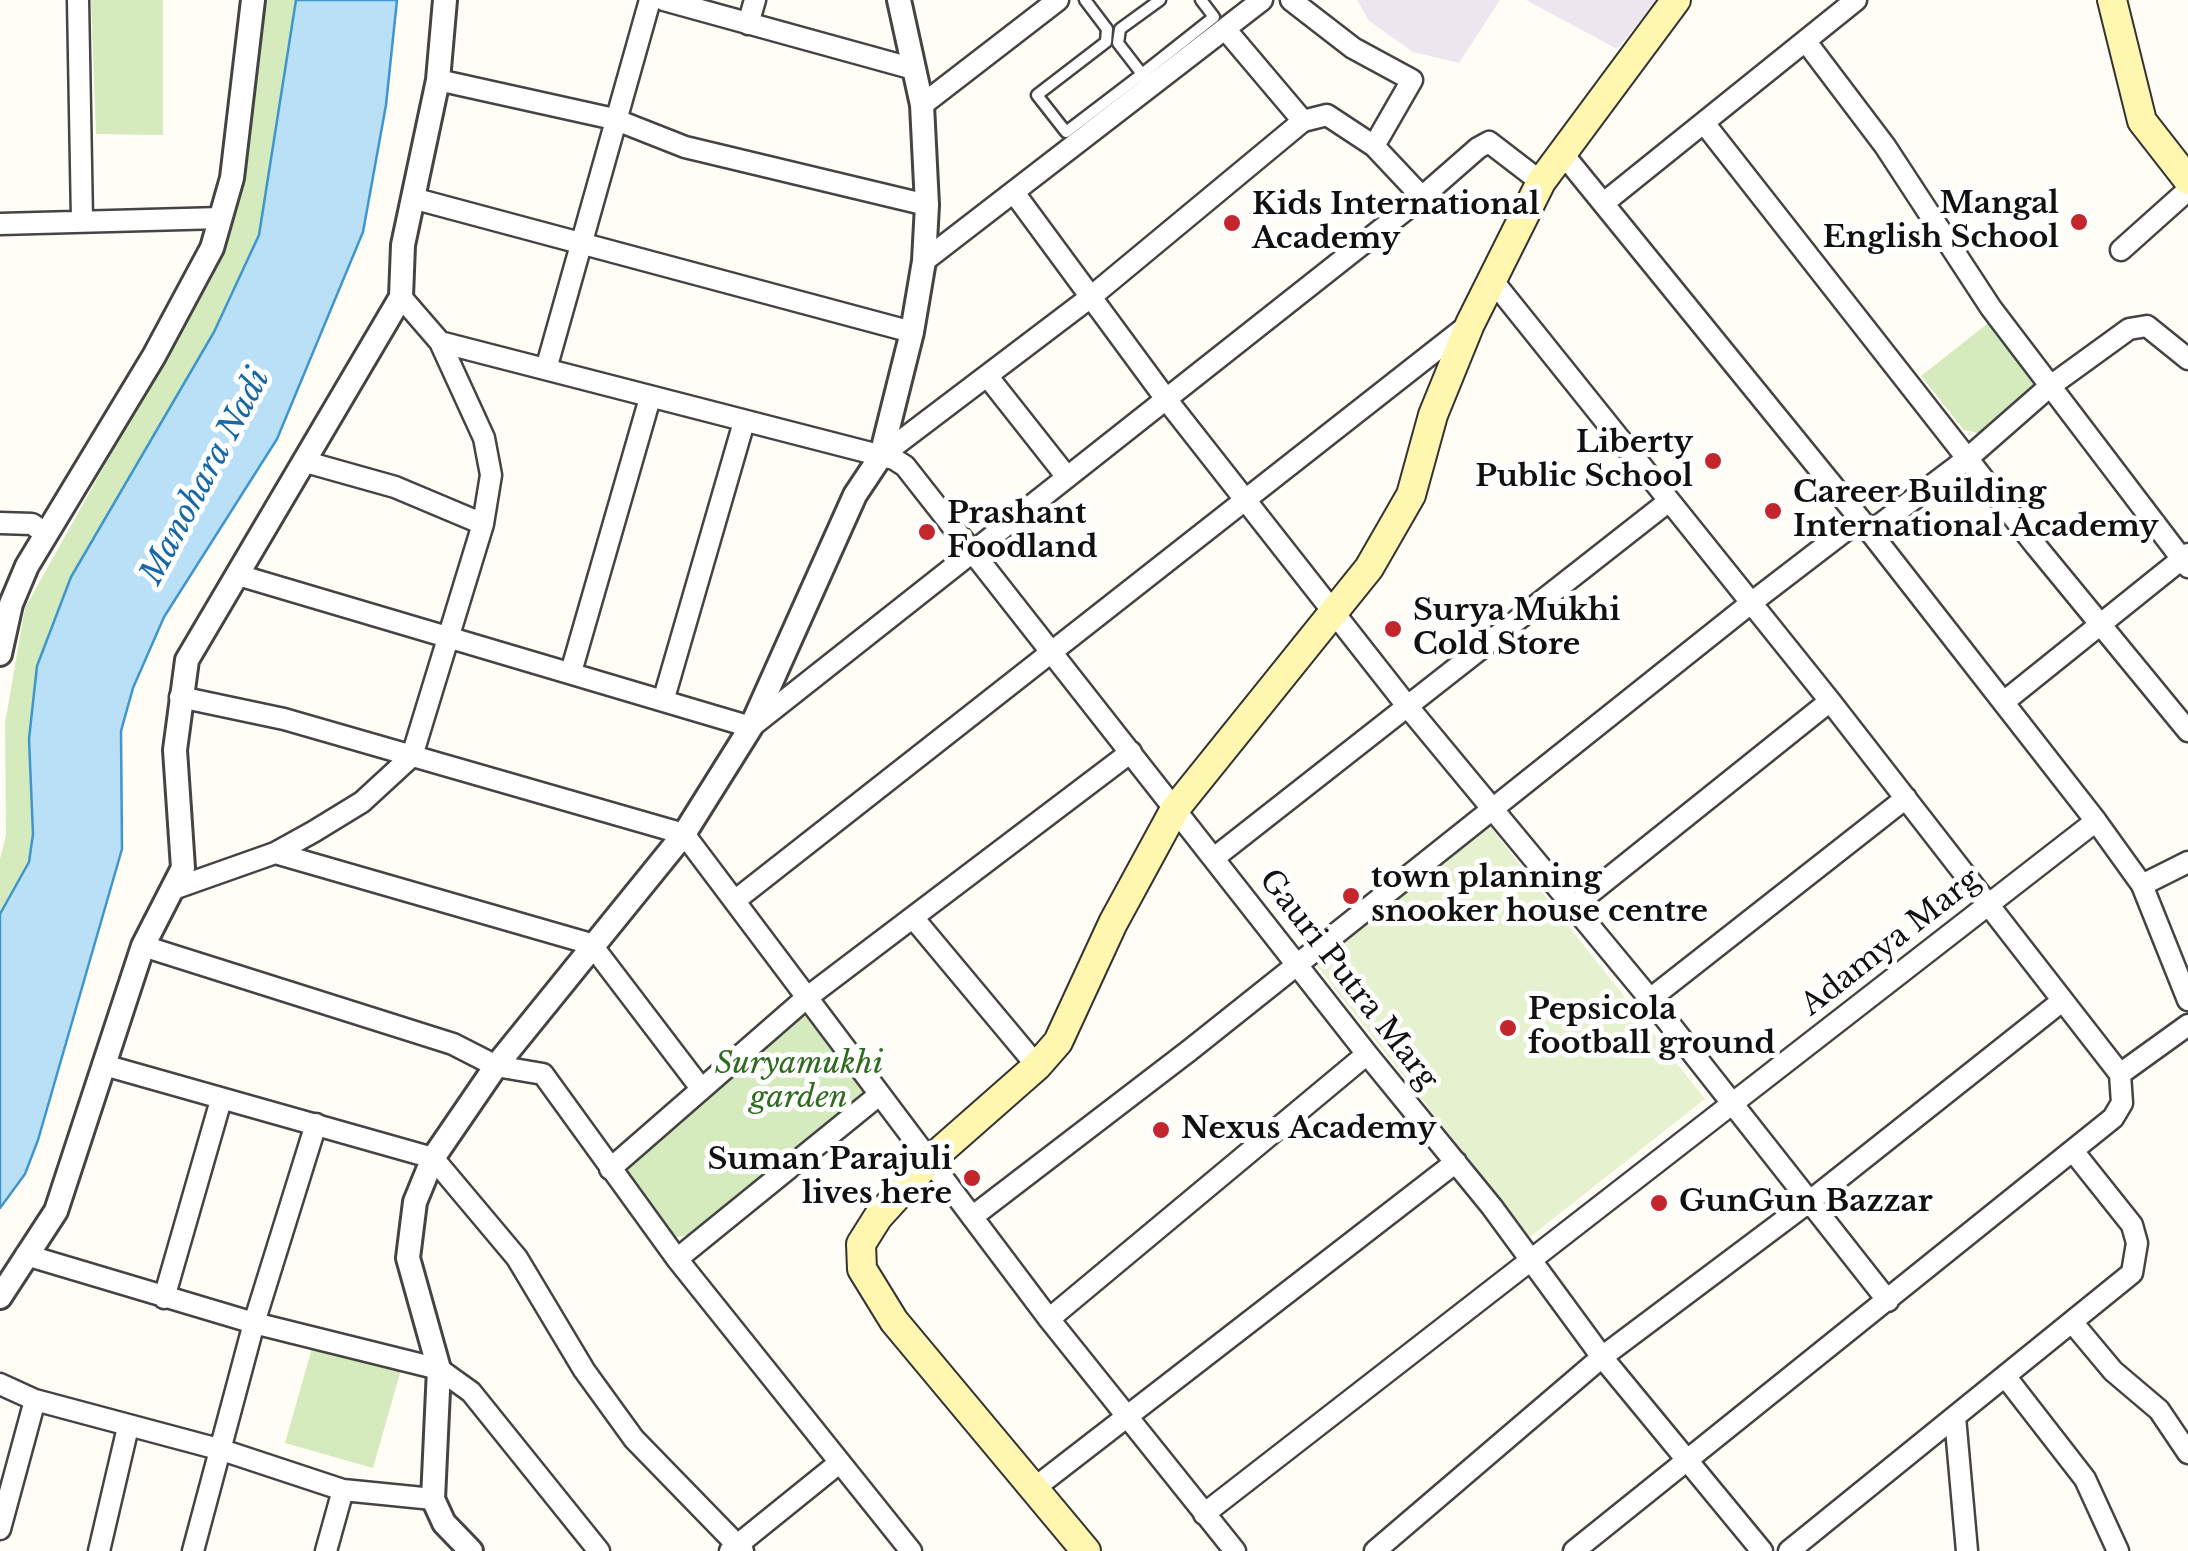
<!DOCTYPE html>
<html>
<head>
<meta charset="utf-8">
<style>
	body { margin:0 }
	canvas { display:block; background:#fffdf5 }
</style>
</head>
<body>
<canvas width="2188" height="1551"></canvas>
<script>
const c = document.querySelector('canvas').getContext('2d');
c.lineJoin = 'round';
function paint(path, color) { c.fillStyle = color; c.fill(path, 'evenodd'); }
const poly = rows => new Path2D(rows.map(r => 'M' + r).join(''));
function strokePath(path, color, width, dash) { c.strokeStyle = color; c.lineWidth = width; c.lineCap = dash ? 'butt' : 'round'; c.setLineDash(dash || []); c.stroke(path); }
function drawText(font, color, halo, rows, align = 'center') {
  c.font = font + ' "Libre Baskerville",serif'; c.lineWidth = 10; c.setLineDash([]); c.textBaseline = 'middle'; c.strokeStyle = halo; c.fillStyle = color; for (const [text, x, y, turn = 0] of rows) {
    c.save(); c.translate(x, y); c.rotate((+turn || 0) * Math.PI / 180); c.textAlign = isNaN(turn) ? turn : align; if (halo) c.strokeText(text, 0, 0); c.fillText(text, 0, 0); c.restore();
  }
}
paint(poly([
	[1357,0,1500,0,1459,63,1413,52,1369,21],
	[1526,0,1657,0,1617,49]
]), '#eee6ef');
paint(poly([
	[91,0,163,0,163,135,96,134],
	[267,0,296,0,259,235,214,332,71,577,37,666,29,739,33,834,29,862,0,914,0,859,6,835,5,723,25,608,215,268,235,215],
	[1992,320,2034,386,1982,434,1964,430,1921,376],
	[813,1016,864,1082,864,1093,687,1235,673,1238,621,1177,621,1164,800,1017],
	[314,1341,402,1366,373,1468,285,1443]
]), '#d5ebbd');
paint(poly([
	[1485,820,1705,1099,1530,1237,1310,957]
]), '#e6f2cf');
const water = poly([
	[296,0,397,0,386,105,363,232,277,439,164,617,133,688,121,731,122,849,38,1140,25,1174,0,1208,0,914,29,862,33,834,29,739,37,666,71,577,214,332,259,235,296,0]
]);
paint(water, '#b9e0f7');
strokePath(water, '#3f96cf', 2.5);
const service = poly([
	[1085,0,1107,29,1106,42,1037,95,1066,132,1142,74,1153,87],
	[1160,0,1120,29,1118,43,1142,74,1214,17,1201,0]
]);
const minor = poly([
	[78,0,82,220],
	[664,0,914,69],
	[1291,0,1353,48,1412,80,1374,146,1422,197],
	[748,24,755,0],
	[1226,30,1303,121,1327,115,1374,146],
	[1807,43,1885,146,1991,308,2188,567],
	[438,80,614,119,685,147,927,205],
	[922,105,1058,0],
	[1704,123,2036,546,2188,731],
	[1563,154,1864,524,2096,821,2142,885,2188,1000],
	[1015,194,1166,399,1408,707,1650,999,1888,1301],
	[416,199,912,332],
	[1605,202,1856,0],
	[0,224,221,218],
	[2121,250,2188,190],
	[924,261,1262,0],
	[1493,281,1830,701,2120,1074],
	[401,297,440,342,894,459,905,466,1367,1054,1492,1207,1602,1357,1762,1551],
	[546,369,650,0],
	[988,377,1067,477],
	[881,456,1092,296,1303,121],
	[306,462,395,487,483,524],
	[0,523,32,524,46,534],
	[238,575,751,727,1422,197,1478,148,1489,142,1541,182],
	[571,672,650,398],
	[180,697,284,719,684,834,1049,1319,1235,1551],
	[664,698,744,422],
	[2005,701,2188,554],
	[275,853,591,944,700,1087],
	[1214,858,1669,501],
	[2142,885,2188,862],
	[176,888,275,853,313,832,362,802,412,756,483,524,491,475,484,438,440,342],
	[737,899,1468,325],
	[1574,906,1830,701],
	[915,920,1037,1066],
	[143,946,453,1044,496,1066,543,1074,677,1259,911,1551],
	[1650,999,1906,798],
	[104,1065,433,1158,517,1258,584,1370,634,1439,743,1551],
	[610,1169,805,999,1131,752],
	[972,1217,1190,1050,1751,603,1850,527,1878,526,1968,458,2049,387,2129,329,2147,326,2188,359],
	[26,1255,254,1323,439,1369,471,1392,599,1551],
	[677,1259,879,1095],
	[164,1298,221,1100],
	[1049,1319,1367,1054],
	[2072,1322,2113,1371,2159,1410,2188,1453],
	[2005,1376,2085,1479,2118,1551],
	[0,1384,35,1400,222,1450,343,1490,433,1499],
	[1955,1417,1967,1551],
	[1032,1490,1456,1162],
	[1204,1514,2096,821],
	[0,1529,35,1400],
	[99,1551,128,1427],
	[193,1551,254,1323,316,1124],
	[326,1551,343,1490],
	[730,1551,839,1463],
	[1375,1551,1602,1357,1810,1201,2062,1001],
	[1574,1551,2113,1118,2122,1103,2120,1074,2188,1025],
	[1789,1551,2132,1273,2137,1243,2132,1225,2073,1151]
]);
const tertiary = poly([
	[0,654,11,604,27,566,154,356,212,248,232,178,253,0],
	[0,1297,56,1211,143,946,183,868,175,750,187,660,401,297,403,245,438,80,445,0],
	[471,1551,444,1523,433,1499,439,1369,408,1258,415,1202,433,1158,496,1066,684,834,751,727,855,495,881,456,912,332,924,261,927,205,922,105,899,0]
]);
const secondary = poly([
	[2112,0,2142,121,2188,180],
	[1086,1551,894,1321,862,1269,861,1244,878,1217,929,1161,1037,1066,1058,1042,1113,923,1175,809,1369,568,1411,495,1433,415,1470,324,1541,182,1676,0]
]);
strokePath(service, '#444', 15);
strokePath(minor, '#444', 25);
strokePath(tertiary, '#444', 28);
strokePath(secondary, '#333', 32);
strokePath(service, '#fff', 10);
strokePath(minor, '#fff', 20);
strokePath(tertiary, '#fff', 22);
strokePath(secondary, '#fff6b0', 28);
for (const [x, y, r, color] of [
	[2079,222,10,"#c4262e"],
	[1232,223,10,"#c4262e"],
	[1713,461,10,"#c4262e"],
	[1773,511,10,"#c4262e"],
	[927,532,10,"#c4262e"],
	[1393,629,10,"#c4262e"],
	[1351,896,10,"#c4262e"],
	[1508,1028,10,"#c4262e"],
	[1161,1130,10,"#c4262e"],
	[972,1178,10,"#c4262e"],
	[1659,1203,10,"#c4262e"]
]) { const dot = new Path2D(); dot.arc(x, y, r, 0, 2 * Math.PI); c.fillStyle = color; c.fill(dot); strokePath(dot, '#fff', 4); }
drawText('bold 30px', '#111', '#fff', [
	["Mangal",2059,205,"right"],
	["English School",2059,239,"right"],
	["Kids International",1252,206],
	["Academy",1252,240],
	["Liberty",1693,444,"right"],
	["Public School",1693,478,"right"],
	["Career Building",1793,494],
	["International Academy",1793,528],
	["Prashant",947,515],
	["Foodland",947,549],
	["Surya Mukhi",1413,612],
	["Cold Store",1413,646],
	["town planning",1371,879],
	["snooker house centre",1371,913],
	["Pepsicola",1528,1011],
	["football ground",1528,1045],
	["Nexus Academy",1181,1130],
	["Suman Parajuli",952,1161,"right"],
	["lives here",952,1195,"right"],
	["GunGun Bazzar",1679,1203]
], 'left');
drawText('30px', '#111', '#fff', [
	["Adamya Marg",1891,943,-38],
	["Gauri Putra Marg",1348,980,52]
]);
drawText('italic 30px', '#2f6b1f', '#fff', [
	["Suryamukhi",799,1065],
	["garden",799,1099]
]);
drawText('italic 32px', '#1768a6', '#fff', [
	["Manohara Nadi",206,477,-62]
]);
</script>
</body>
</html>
